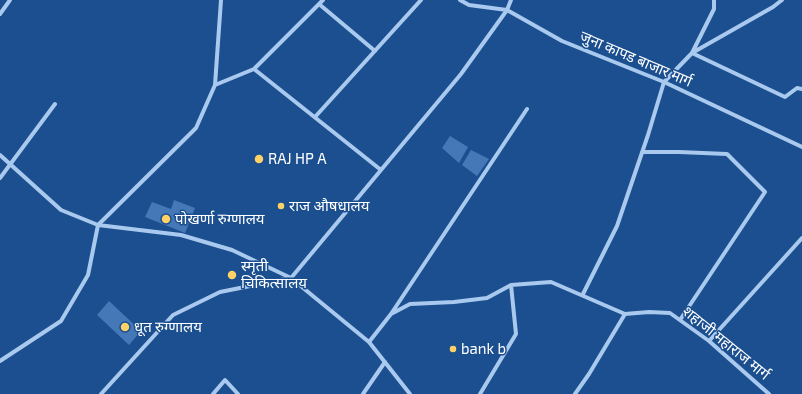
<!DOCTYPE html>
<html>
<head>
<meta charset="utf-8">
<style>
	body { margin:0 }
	canvas { display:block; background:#1b4f8f }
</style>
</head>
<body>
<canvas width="802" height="394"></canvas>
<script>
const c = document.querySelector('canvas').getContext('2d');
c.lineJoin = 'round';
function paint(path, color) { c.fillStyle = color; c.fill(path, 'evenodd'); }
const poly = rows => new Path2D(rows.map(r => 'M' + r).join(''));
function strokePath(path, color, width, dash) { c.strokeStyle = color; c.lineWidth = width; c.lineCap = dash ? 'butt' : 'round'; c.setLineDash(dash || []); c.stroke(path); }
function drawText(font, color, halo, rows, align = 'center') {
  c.font = font + ' "Exo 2","Noto Sans Devanagari",sans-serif'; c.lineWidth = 3; c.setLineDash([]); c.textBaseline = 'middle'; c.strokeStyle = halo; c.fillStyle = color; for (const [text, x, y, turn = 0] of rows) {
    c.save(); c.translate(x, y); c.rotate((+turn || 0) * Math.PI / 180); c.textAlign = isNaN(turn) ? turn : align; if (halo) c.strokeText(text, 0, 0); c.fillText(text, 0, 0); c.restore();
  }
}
paint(poly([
	[450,136,468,147,459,163,442,148],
	[471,150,489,159,477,176,462,165],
	[174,200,195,208,185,233,145,217,152,202,171,209],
	[109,301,141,331,129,345,97,315]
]), '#4478b7');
strokePath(poly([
	[323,0,254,69,381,170],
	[460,0,469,5,507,10,562,41,664,82,802,147],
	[714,0,714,9,692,53,785,97,797,88,802,89],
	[319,4,375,51],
	[0,14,10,0],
	[215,85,254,69],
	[315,117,421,0],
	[642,152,679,152,727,154,765,192,680,320],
	[0,155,61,210,98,225,181,235,232,250,291,278,369,342,410,394],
	[0,178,55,104],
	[291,278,461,74,507,10,511,0],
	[583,294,617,226,648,135,664,82,692,53,773,7,782,0],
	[391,314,410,304,454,302,487,298,511,285,551,282,625,314,649,312,670,313,709,341,769,394],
	[709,341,802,238],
	[369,342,391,314,527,109],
	[0,361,61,321,88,275,98,225,196,128,215,85,221,0],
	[101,394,173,315,220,292,290,278],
	[213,394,225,380,238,394],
	[363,394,385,362],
	[480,394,516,334,511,285],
	[575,394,589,374,625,314]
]), '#a9c9ee', 4);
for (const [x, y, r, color] of [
	[259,159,5,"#ffd166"],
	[281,206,4,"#ffd166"],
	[166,219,5,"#ffd166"],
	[232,275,5,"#ffd166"],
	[125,327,5,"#ffd166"],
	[453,349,4,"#ffd166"]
]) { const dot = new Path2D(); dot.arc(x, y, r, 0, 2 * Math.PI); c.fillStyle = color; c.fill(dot); strokePath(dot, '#1b4f8f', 1.5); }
drawText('15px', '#fff', '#1b4f8f', [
	["जुना कापड बाजार मार्ग",636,59,23],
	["शहाजी महाराज मार्ग",726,343,39]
]);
drawText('15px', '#fff', '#1b4f8f', [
	["RAJ HP A",268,159],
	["राज औषधालय",289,206],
	["पोखर्णा रुग्णालय",175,219],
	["स्मृती",241,266],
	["चिकित्सालय",241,283],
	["धूत रुग्णालय",134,327],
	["bank b",461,349]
], 'left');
</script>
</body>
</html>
